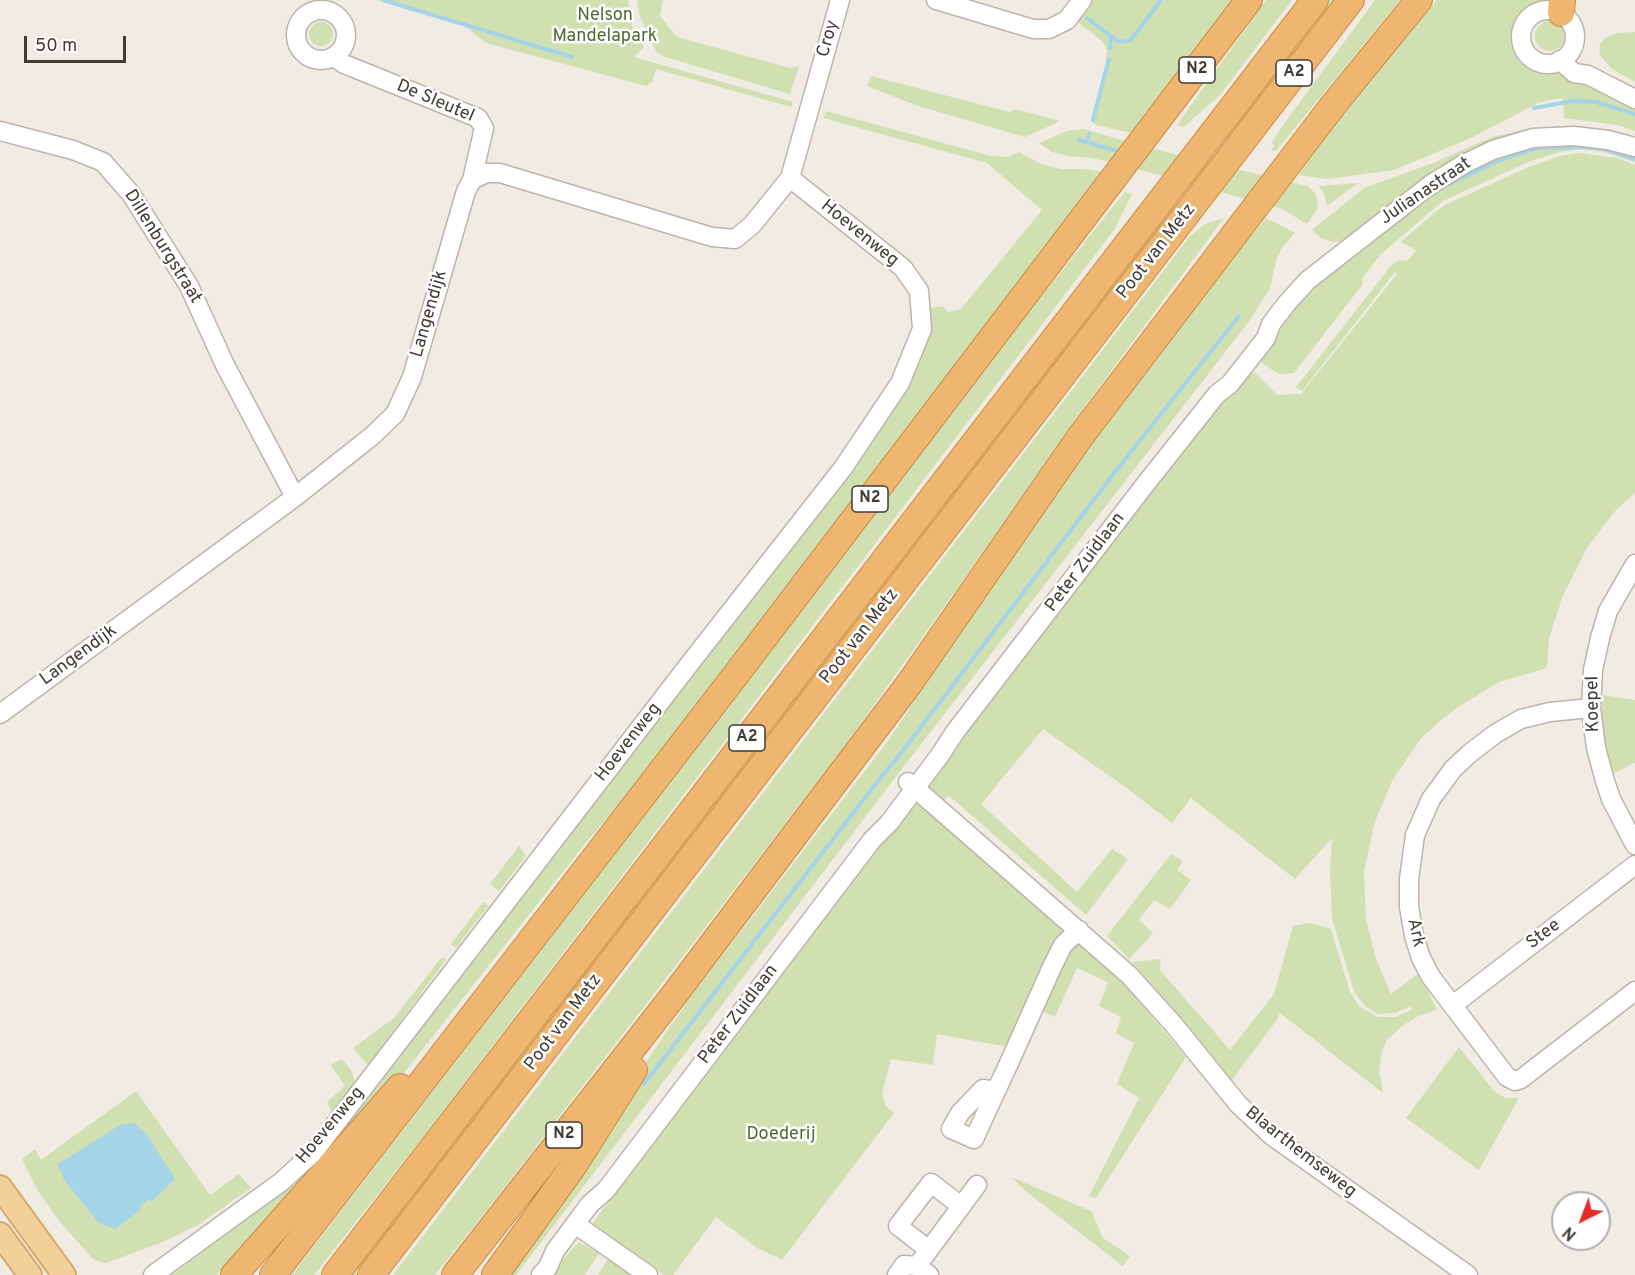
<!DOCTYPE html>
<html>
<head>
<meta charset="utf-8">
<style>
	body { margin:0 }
	#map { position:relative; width:1635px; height:1275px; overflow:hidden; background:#f0ebe3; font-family:Overpass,sans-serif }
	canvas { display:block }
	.north { position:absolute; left:1551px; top:1191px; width:60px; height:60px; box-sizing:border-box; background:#fff; border:2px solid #b3b0ae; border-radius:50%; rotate:222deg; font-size:16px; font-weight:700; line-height:24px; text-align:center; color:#413a34 }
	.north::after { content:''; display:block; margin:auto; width:21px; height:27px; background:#e32e27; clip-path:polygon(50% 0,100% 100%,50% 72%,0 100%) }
	.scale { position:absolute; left:24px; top:36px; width:102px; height:27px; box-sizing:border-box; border:3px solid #413a34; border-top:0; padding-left:8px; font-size:18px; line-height:21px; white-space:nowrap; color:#413a34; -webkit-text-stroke:4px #fff; paint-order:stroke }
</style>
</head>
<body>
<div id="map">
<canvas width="1635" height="1275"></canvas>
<div class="north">N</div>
<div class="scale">50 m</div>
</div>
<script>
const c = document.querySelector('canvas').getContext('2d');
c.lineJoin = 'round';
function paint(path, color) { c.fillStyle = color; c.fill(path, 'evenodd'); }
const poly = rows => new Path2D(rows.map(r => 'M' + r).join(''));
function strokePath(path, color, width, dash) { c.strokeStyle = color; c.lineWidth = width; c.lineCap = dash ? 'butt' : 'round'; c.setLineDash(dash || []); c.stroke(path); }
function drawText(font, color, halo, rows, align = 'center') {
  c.font = font + ' Overpass,sans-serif'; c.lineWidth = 5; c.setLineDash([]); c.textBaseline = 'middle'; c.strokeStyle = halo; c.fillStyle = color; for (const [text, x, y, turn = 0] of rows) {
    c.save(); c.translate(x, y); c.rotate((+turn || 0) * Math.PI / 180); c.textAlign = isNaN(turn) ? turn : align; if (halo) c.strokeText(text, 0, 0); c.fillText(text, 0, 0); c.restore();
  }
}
paint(poly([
	[377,0,628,0,632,26,644,47,634,57,793,102,791,107,656,69,652,82,646,86,486,43,465,26],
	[637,0,663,0,660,16,677,37,790,68,799,66,790,94,665,57,656,52,639,14],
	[1093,0,1232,0,1183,74,1152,114,1147,110,1132,133,1096,125,1091,121,1105,66,1107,50,1102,41,1079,23,1078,19],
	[1266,0,1292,0,1220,95,1184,127,1177,125],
	[1327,0,1338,0,1230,140,1223,138],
	[1375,0,1400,0,1276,151,1271,151,1274,145,1272,142,1281,128],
	[1437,0,1544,0,1529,11,1519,26,1517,40,1525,58,1535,66,1562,72,1591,88,1635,105,1635,131,1617,125,1564,118,1563,98,1540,102,1473,137,1394,170,1327,179,1299,175,1312,155,1315,143],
	'1535 36a15 15 0 1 1 30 0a15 15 0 1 1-30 0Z',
	'309 34a12 12 0 1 1 24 0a12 12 0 1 1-24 0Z',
	[1635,32,1635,82,1612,69,1599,54,1600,44,1606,37,1618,33],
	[871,76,1010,112,1015,109,1060,121,1025,137,918,106,867,86],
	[826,111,991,156,1009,157,1019,152,1041,164,1061,169,1084,169,1104,172,663,753,584,845,377,1107,278,1213,216,1275,172,1275,285,1190,321,1159,874,437,928,330,930,308,943,306,948,312,961,309,1042,210,987,163,823,118],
	[1084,129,1149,148,1307,186,1316,194,1318,208,1307,224,1282,209,1119,164,1092,158,1068,156,1052,152,1039,143,1067,131],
	[1549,129,1522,134,1346,240,1338,242,1330,241,1321,238,1312,230,1364,188,1433,163,1492,137,1523,130],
	[1576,141,1635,154,1635,162,1604,152,1581,149,1560,152,1528,162,1443,201,1381,254,1363,277,1362,285,1294,373,1279,374,1263,364,1258,353,1312,287,1442,184,1498,157,1535,145],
	[1580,153,1617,158,1635,165,1635,493,1615,511,1587,548,1563,595,1549,639,1547,668,1499,682,1457,708,1441,720,1421,738,1392,781,1374,824,1364,872,1366,919,1376,959,1391,994,1419,973,1437,1010,1416,1017,1402,1026,1387,1040,1381,1055,1379,1071,1383,1093,1280,1013,1276,1021,1231,1081,1176,1012,1132,962,1161,959,1160,970,1230,1050,1274,994,1293,926,1310,923,1331,929,1350,992,1360,1007,1378,1017,1395,1017,1412,1010,1410,1006,1395,1013,1378,1014,1364,1005,1354,991,1332,919,1330,869,1332,838,1295,879,1191,798,1172,823,1128,789,1043,729,981,804,1077,892,1112,849,1128,859,1086,915,954,800,948,796,941,804,929,791,927,780,1071,591,1243,374,1255,373,1277,395,1301,394,1397,274,1395,272,1302,391,1296,387,1390,267,1397,261,1408,260,1416,250,1401,242,1434,213,1445,205,1529,167,1560,156],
	[1358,183,1327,206,1324,193,1319,186],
	[1125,192,1132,194,1114,230,420,1141,314,1275,292,1275,748,680,989,362],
	[1170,204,1179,206,359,1275,346,1275],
	[1224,218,1069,428,991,541,839,754,498,1196,435,1275,393,1275,1191,235,1205,224],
	[1266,218,1295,233,1283,247,1277,257,1270,288,1250,320,898,774,516,1275,499,1275,694,992,888,741,1086,441,1249,232,1253,234],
	[1603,695,1635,700,1635,763,1612,774,1607,758,1601,721],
	[911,802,932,809,1069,931,1008,1047,937,1034,933,1065,891,1059,882,1094,886,1106,894,1113,782,1260,757,1248,716,1217,673,1275,664,1275,591,1226,661,1127],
	[519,846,526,856,499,891,490,884],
	[1171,854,1183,861,1177,870,1191,880,1170,909,1154,900,1139,920,1153,933,1129,959,1107,936],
	[483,902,488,906,456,948,451,944],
	[1078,938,1123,983,1186,1057,1096,1198,1089,1196,1139,1098,1117,1084,1134,1043,1116,1034,1121,1017,1099,1006,1108,982,1077,968,1055,1017,1040,1010,1071,941],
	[442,957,446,960,368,1065,353,1048,394,1018],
	[1459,1047,1494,1091,1505,1098,1519,1098,1479,1170,1406,1118],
	[342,1059,351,1070,355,1082,332,1113,327,1102,345,1086,331,1065],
	[136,1091,210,1195,239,1174,251,1188,198,1225,165,1241,106,1263,94,1260,59,1221,38,1191,22,1159,35,1149,41,1160],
	[1011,1177,1091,1211,1103,1238,1130,1256,1123,1266,1027,1192],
	[579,1242,599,1253,585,1275,549,1275],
	[608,1259,630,1275,598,1275]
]), '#d0e0b0');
paint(poly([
	[134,1123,147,1135,175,1179,152,1201,149,1199,140,1206,141,1210,115,1229,99,1223,64,1180,58,1164,120,1125]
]), '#a5d3e7');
strokePath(poly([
	[383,0,572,57],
	[1087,18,1119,42,1131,40,1161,0],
	[1110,48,1111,36],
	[1534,108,1572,101,1596,102,1635,114],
	[1093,120,1109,59],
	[1079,140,1117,151],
	[1087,142,1089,134],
	[1433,194,1443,187,1500,160,1537,148,1587,147,1604,149,1635,159],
	[644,1084,881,777,905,748,1115,472,1239,316]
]), '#a5d3e7', 4);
const minor = poly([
	[936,0,1033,29,1049,29,1067,20,1082,0],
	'296 35a25 25 0 1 1 50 0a25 25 0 1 1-50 0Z',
	'1521 37a27 27 0 1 1 54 0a27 27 0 1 1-54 0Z',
	[334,57,344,64,478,118,484,128,472,180],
	[1560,60,1574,73,1588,75,1635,99],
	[0,131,73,150,103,162,131,194,189,286,225,365,295,497],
	[1635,564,1608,611,1600,638,1593,670,1591,708,1596,748,1605,781,1611,799,1635,845],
	[1591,708,1550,712,1521,719,1495,734,1469,754,1453,769,1431,799,1415,835,1409,879,1409,907,1414,936,1421,958,1431,977,1507,1077,1515,1081,1521,1079,1635,991],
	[0,714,295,497,372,436,395,414,412,377,466,191,472,180,486,173,500,173,712,237,735,239,752,225,790,178,840,0],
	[908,782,1129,975,1174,1025,1238,1104,1272,1136,1468,1275],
	[1453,1005,1635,865],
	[996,1091,983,1089,960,1113,951,1129,974,1139,996,1091,1010,1061,1052,967,1063,945,1079,930],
	[575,1224,648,1275],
	[929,1250,898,1226,931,1183,961,1206],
	[917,1266,977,1185],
	[153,1275,281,1182,313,1153,694,658,843,468,900,383,922,329,919,291,903,268,790,178],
	[541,1275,548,1267,555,1251,575,1224,590,1204,606,1190,872,840,889,823,940,755,955,732,1144,486,1217,394,1230,384,1266,338,1271,324,1287,303,1308,280,1430,185,1464,164,1493,150,1533,138,1574,136,1608,140,1635,147],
	[897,1275,904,1265,917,1266,929,1275]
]);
const major = poly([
	[0,1187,64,1275],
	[0,1234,30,1275]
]);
const highway = poly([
	[1561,13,1562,0],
	[234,1275,400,1087],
	[273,1275,738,672,1249,0],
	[335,1275,1315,0],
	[371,1275,1351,0],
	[455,1275,674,995,909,684,1080,437,1334,104,1419,0],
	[495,1275,574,1165,634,1070]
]);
strokePath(minor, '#bdb4aa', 21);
strokePath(major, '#d6aa6b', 26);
strokePath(highway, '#cc8a41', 28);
strokePath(minor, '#fff', 18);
strokePath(major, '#f3cf99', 22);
strokePath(highway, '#eeb670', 26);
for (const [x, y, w] of [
	[1197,70,36],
	[1294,73,36],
	[870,499,36],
	[747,738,36],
	[564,1135,36]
]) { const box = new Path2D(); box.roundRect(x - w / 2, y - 13, w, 26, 4.5); c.fillStyle = '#fff'; c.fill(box); strokePath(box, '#413a34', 1.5); }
drawText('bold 16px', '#413a34', null, [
	["N2",1197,70],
	["A2",1294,73],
	["N2",870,499],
	["A2",747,738],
	["N2",564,1135]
]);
drawText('18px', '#4c6c2e', '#fff', [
	["Nelson",605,16],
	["Mandelapark",605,37],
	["Doederij",781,1135]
]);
drawText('18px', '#413a34', '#fff', [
	["Croy",829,39,-74],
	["De Sleutel",435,102,23],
	["Julianastraat",1426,192,-34],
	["Hoevenweg",859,234,39],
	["Dillenburgstraat",162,247,58],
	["Poot van Metz",1157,252,-52],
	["Langendijk",430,314,-74],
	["Peter Zuidlaan",1086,563,-53],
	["Poot van Metz",860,637,-52],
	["Langendijk",79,656,-36],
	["Koepel",1594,704,-91],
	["Hoevenweg",629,743,-52],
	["Ark",1415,933,77],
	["Stee",1544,935,-37],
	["Peter Zuidlaan",739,1015,-53],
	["Poot van Metz",564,1023,-53],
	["Hoevenweg",331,1126,-50],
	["Blaarthemseweg",1300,1153,38]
]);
</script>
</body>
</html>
